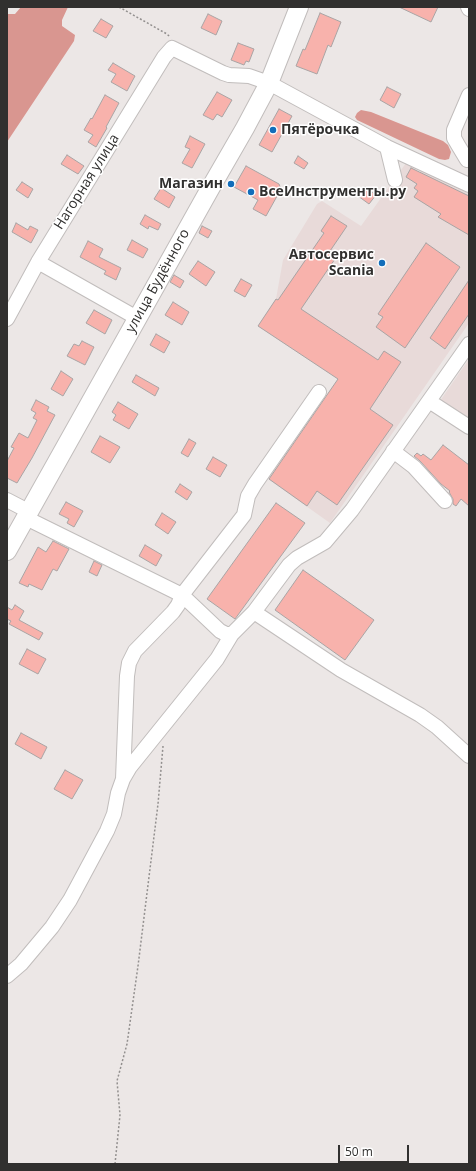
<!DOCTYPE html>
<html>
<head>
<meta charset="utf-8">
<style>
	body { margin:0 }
	#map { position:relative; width:476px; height:1171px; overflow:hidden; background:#ece7e6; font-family:"Open Sans",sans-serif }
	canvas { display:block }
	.frame { position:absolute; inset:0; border:8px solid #31302f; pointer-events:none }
	.scale { position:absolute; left:338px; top:1145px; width:71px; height:18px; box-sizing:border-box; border:2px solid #31302f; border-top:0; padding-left:5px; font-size:12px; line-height:14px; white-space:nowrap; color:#31302f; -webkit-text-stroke:3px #fff; paint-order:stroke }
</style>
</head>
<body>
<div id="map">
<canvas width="476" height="1171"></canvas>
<div class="frame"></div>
<div class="scale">50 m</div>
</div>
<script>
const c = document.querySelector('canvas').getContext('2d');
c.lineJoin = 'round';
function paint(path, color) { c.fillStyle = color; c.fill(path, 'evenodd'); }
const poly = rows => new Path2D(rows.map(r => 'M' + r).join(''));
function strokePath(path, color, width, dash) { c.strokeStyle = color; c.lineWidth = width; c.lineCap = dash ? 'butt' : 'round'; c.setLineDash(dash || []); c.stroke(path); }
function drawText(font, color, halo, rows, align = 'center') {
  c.font = font + ' "Open Sans",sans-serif'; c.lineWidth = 3; c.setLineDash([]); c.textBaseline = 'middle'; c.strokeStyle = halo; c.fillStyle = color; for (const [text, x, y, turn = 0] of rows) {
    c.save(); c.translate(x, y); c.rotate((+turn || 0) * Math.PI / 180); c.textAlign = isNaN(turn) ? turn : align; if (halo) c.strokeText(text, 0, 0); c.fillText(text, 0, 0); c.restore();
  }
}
paint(poly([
	[406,163,420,172,423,168,447,183,469,194,469,323,330,523,268,479,338,379,258,326,276,299,283,260,317,204,322,201,361,226],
	[469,359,469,422,440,401]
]), '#e8dad9');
paint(poly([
	[21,7,68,7,62,20,62,26,75,35,74,41,7,142,7,14,15,14],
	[361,110,371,112,443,141,448,145,451,152,449,159,445,160,439,159,357,120,355,117,357,113]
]), '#d99690');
const building = poly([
	[399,7,438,7,431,22,399,7],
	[320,13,341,22,331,47,328,45,317,74,296,66,303,49,305,50,320,13],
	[208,14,222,21,216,35,201,28,208,14],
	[101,19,113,26,106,38,93,31,101,19],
	[238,43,254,49,249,62,246,61,244,65,231,60,238,43],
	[113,63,135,76,127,91,111,82,116,74,108,70,113,63],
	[387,87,401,94,394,108,380,100,387,87],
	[217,92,232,100,222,117,217,114,213,120,203,115,217,92],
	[105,95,119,103,106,127,107,128,96,147,88,142,93,135,84,130,91,118,92,119,105,95],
	[279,109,292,116,272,152,259,145,279,109],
	[190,136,205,144,192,168,182,163,190,149,185,147,190,136],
	[67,155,84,166,78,174,61,164,67,155],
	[298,156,308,163,304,169,294,163,298,156],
	[246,166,279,184,281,189,266,216,253,209,258,200,234,187,246,166],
	[411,168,469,196,469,235,438,217,441,214,414,197,418,191,414,188,417,184,406,177,411,168],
	[22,182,33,189,28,198,16,190,22,182],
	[365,187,376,195,369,204,358,196,365,187],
	[161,188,175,197,169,208,154,199,161,188],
	[145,215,161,224,158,230,149,226,148,229,140,224,145,215],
	[331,216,347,226,330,251,337,256,301,309,378,360,384,351,401,362,370,409,393,425,337,505,317,491,307,506,269,479,338,379,258,326,276,299,278,300,324,233,321,231,331,216],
	[16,223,28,230,30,226,38,230,31,243,12,232,16,223],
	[202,226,212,231,208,238,199,233,202,226],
	[132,240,148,249,143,258,127,250,132,240],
	[88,241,103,249,99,257,121,268,116,280,104,274,106,271,80,257,88,241],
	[426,243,460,267,405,348,376,327,383,317,378,314,426,243],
	[198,261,215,272,206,286,189,274,198,261],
	[174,275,184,281,180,288,170,282,174,275],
	[241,279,252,285,245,297,234,291,241,279],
	[469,280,469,314,445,349,430,338,469,280],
	[173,302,189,312,182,325,165,315,173,302],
	[94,310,112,320,105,334,86,323,94,310],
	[156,334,170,342,164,353,150,345,156,334],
	[82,341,94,347,85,365,67,356,74,344,79,346,82,341],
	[61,371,73,379,63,396,51,389,61,371],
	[136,375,159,388,155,396,132,382,136,375],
	[36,400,49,407,47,411,55,415,32,458,17,483,7,478,7,461,14,448,11,447,19,433,28,438,37,420,33,418,36,413,31,410,36,400],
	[118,402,138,414,129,429,113,420,116,415,112,412,118,402],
	[100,436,120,447,110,463,91,452,100,436],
	[189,439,196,443,188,457,181,453,189,439],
	[443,445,469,465,469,506,461,499,456,506,453,504,453,499,449,492,450,491,441,484,420,461,414,456,417,453,421,456,423,454,431,460,443,445],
	[213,457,227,465,220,477,206,469,213,457],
	[180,484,192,492,187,500,175,492,180,484],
	[66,502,83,511,74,527,67,523,69,519,59,514,66,502],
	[276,503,305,523,235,619,207,599,276,503],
	[162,513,176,522,168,534,155,525,162,513],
	[53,541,69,549,57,571,53,569,42,590,29,584,28,587,19,583,38,547,46,552,53,541],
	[145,545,162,555,156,566,139,556,145,545],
	[94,561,102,565,97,576,89,572,94,561],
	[303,570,374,620,345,660,275,610,303,570],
	[15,605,24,611,19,620,43,633,39,640,9,624,11,621,7,619,7,607,12,610,15,605],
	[27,649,46,659,38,674,19,664,27,649],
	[21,733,47,747,41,759,15,744,21,733],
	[65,770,83,780,72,799,54,789,65,770]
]);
paint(building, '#f8b2ac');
strokePath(building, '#a9a4a4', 1);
const minor = poly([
	[468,7,469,9],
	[387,147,395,180],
	[467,160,458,145,454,138,454,130,469,95],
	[38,262,137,318],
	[7,319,38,262,164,57,172,48,223,73,229,75,249,76,269,83,387,147,469,185],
	[429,401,469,427],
	[393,451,414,467,445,501],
	[7,500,30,512],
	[26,518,182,595,220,631,226,634,232,634,254,612,289,565,297,558,325,542,352,510,469,344],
	[254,612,341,670,420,715,437,727,469,756],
	[123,779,127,676,129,663,135,651,173,612,178,605,182,595,244,515,248,496,255,484,319,392],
	[7,976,21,964,52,927,70,900,107,831,114,814,118,793,123,779,130,767,217,659,232,634]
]);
const major = poly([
	[7,551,211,187,245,128,269,83,299,7]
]);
strokePath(minor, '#c1bdbc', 16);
strokePath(major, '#c1bdbc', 20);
strokePath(poly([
	[119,7,167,34,170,37],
	[115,1164,120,1115,117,1081,127,1044,138,966,158,804,163,746]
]), '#93908f', 1.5, [2, 2]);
strokePath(minor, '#fff', 14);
strokePath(major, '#fff', 18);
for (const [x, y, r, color] of [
	[273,130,4,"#126dba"],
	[231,184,4,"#126dba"],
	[251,192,4,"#126dba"],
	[382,263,4,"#126dba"]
]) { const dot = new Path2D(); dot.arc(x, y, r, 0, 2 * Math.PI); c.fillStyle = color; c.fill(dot); strokePath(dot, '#fff', 1.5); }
drawText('bold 14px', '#31302f', '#fff', [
	["Пятёрочка",281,130],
	["Магазин",223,184,"right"],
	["ВсеИнструменты.ру",259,192],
	["Автосервис",374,255,"right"],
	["Scania",374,271,"right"]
], 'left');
drawText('14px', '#31302f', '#fff', [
	["Нагорная улица",87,182,-58],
	["улица Будённого",158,281,-61]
]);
</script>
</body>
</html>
